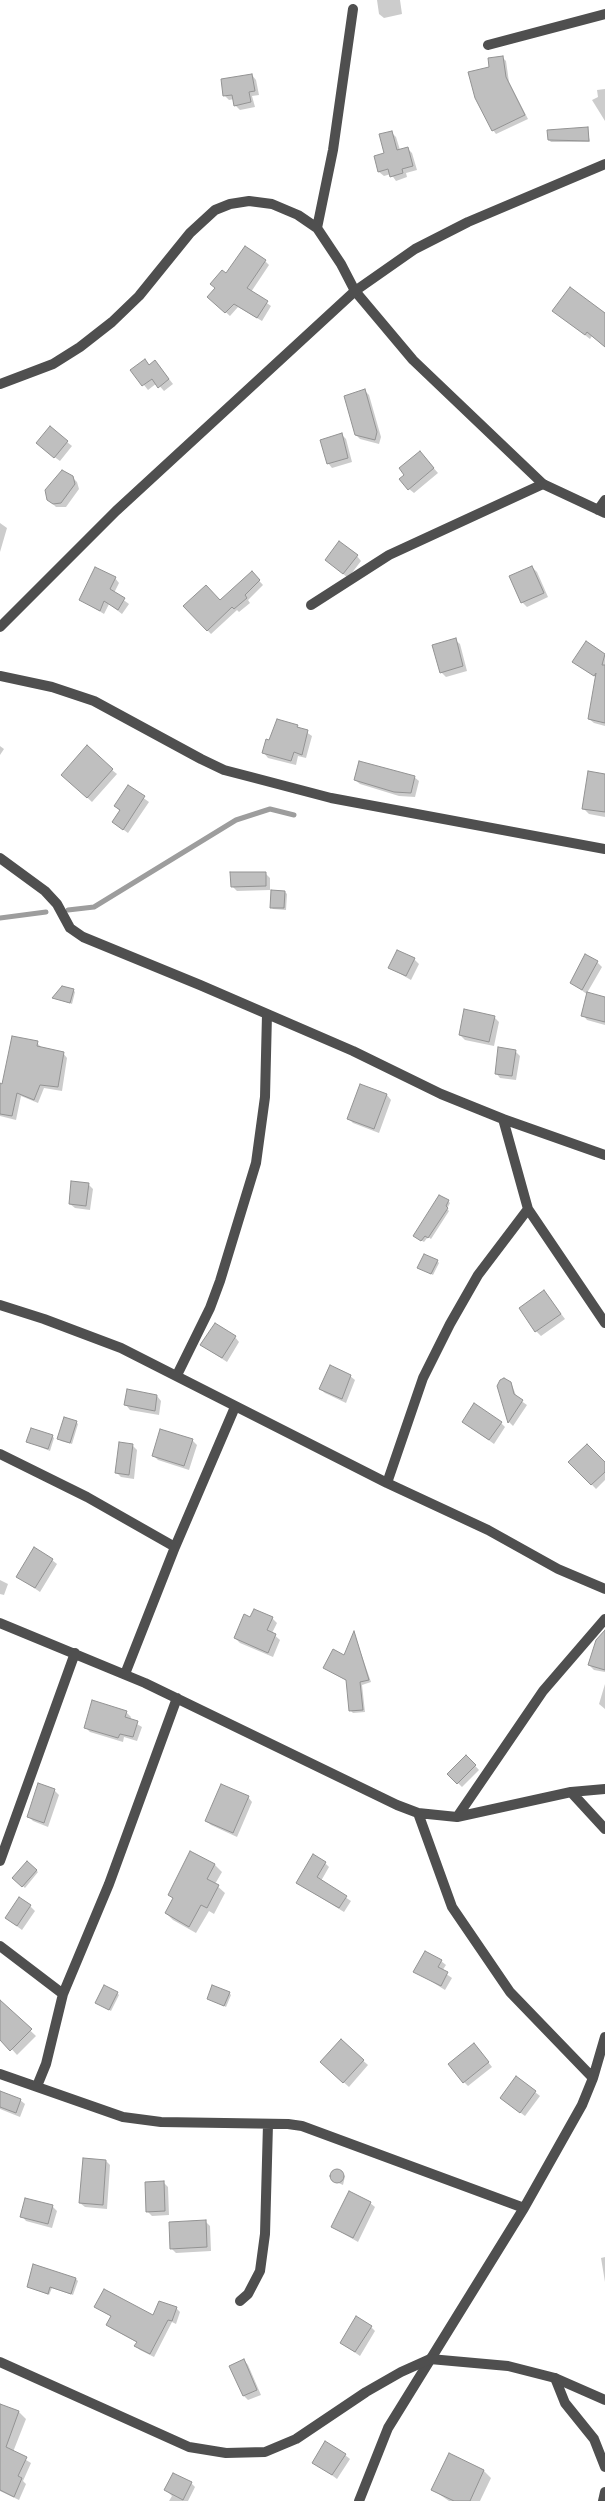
<!DOCTYPE html>
<html>
<head>
<meta charset="utf-8">
<style>
	body { margin:0 }
	canvas { display:block; background:#fff }
</style>
</head>
<body>
<canvas width="605" height="2501"></canvas>
<script>
const c = document.querySelector('canvas').getContext('2d');
c.lineJoin = 'round';
function paint(path, color) { c.fillStyle = color; c.fill(path, 'evenodd'); }
const poly = rows => new Path2D(rows.map(r => 'M' + r).join(''));
function strokePath(path, color, width, dash) { c.strokeStyle = color; c.lineWidth = width; c.lineCap = dash ? 'butt' : 'round'; c.setLineDash(dash || []); c.stroke(path); }
paint(poly([
	[377,0,400,0,402,14,384,18,379,14],
	[502,57,506,61,509,82,528,119,496,134,493,130,491,68],
	[252,75,256,80,259,95,252,96,255,107,240,110,235,105,234,99,229,100,225,96],
	[605,89,605,121,592,100,598,97,597,90],
	[587,128,590,142,551,142,549,140],
	[391,132,396,137,400,150,407,148,412,153,417,170,406,173,407,177,396,181,391,174,384,176,379,172],
	[265,261,269,265,251,292,271,306,262,321,238,307,230,316,213,301,216,289,226,275],
	[559,315,605,315,605,347,592,336,590,339],
	[145,360,150,366,159,366,173,384,164,391,157,383,148,390,132,370],
	[365,391,369,395,381,437,379,444,360,439,356,435],
	[342,435,346,439,352,462,332,468,328,463],
	[67,442,72,446,60,461,42,448],
	[424,457,438,473,414,493,409,489],
	[72,477,77,482,79,489,66,507,56,507,51,502],
	[0,523,7,528,0,552],
	[357,556,361,561,348,578,331,564],
	[532,567,537,572,548,597,527,607,522,602],
	[252,573,263,585,248,600,250,603,239,612,237,610,211,634,185,607,220,602],
	[115,578,119,583,114,593,129,604,122,614,109,604,104,614,81,600],
	[455,640,460,644,467,671,446,677,441,672],
	[586,643,605,655,605,726,594,723,589,719,597,678,579,666],
	[297,726,312,736,306,758,298,756,296,765,268,758,264,753,270,742],
	[0,746,4,749,0,755],
	[112,770,117,774,92,802,67,779],
	[605,775,605,817,589,814,583,808],
	[414,777,419,781,415,797,399,796,360,784,355,780],
	[128,787,149,802,128,833,113,822,120,811,115,806],
	[265,873,270,878,270,890,237,891,232,886],
	[285,892,287,894,286,910,273,909,271,907],
	[414,959,419,964,411,980,390,968],
	[597,962,602,967,587,993,605,998,605,1025,587,1020,583,1015,588,995,572,983],
	[73,990,75,992,72,1004,54,998],
	[494,1017,499,1022,494,1046,465,1040,460,1035],
	[37,1043,41,1047,63,1053,67,1058,62,1091,44,1088,38,1103,21,1096,16,1120,0,1116,0,1085,3,1085],
	[515,1051,520,1056,516,1080,500,1078,496,1073],
	[360,1085,387,1095,391,1100,379,1133,353,1123,348,1118],
	[88,1184,93,1189,90,1210,75,1208,70,1204],
	[448,1201,450,1203,447,1209,449,1211,431,1239,428,1237,424,1242,417,1238],
	[437,1261,439,1263,433,1275,419,1268],
	[544,1291,565,1319,541,1336,536,1331],
	[235,1337,239,1342,227,1362,201,1345],
	[350,1376,355,1380,346,1403,325,1393,320,1389],
	[508,1381,512,1385,517,1398,527,1405,513,1426,509,1422,498,1386],
	[157,1396,161,1401,159,1415,130,1410,126,1405],
	[76,1422,78,1424,72,1444,61,1441,59,1439],
	[463,1422,501,1423,505,1427,494,1444],
	[52,1436,54,1438,50,1451,28,1442],
	[192,1440,197,1445,189,1470,158,1460,153,1455],
	[120,1444,133,1446,137,1450,134,1479,121,1477,116,1472],
	[570,1462,605,1463,605,1480,596,1489],
	[52,1560,57,1564,40,1592,18,1577],
	[0,1580,8,1584,4,1595,0,1594],
	[272,1618,277,1623,272,1633,280,1640,273,1657,240,1643,235,1638,251,1619],
	[354,1633,371,1682,362,1685,365,1712,353,1713,350,1710,347,1681,324,1668,344,1656],
	[605,1656,605,1672,594,1670,589,1665],
	[605,1684,605,1709,599,1704],
	[126,1712,131,1717,130,1720,142,1727,137,1741,124,1737,123,1742,90,1732,85,1727],
	[466,1756,479,1770,462,1787,449,1774],
	[54,1790,59,1795,48,1827,33,1821,29,1817],
	[248,1797,252,1802,237,1837,211,1825,206,1821],
	[190,1852,215,1865,222,1872,215,1884,225,1893,214,1914,209,1911,196,1933,173,1920,166,1913,174,1899,170,1895],
	[27,1862,38,1872,25,1888,14,1878],
	[325,1863,329,1867,321,1881,351,1901,344,1912,297,1883],
	[30,1906,35,1911,22,1930,6,1918],
	[441,1961,446,1965,442,1971,452,1978,445,1990,415,1971],
	[117,1993,119,1995,111,2011,97,2003],
	[229,1993,231,1995,226,2007,208,1998],
	[0,2002,36,2036,17,2055,0,2036],
	[341,2041,368,2065,349,2087,326,2067],
	[478,2049,492,2067,468,2086,464,2082],
	[0,2092,20,2100,25,2104,20,2117,0,2109],
	[535,2092,540,2096,525,2116,506,2102],
	[106,2161,110,2165,107,2209,85,2207,80,2203],
	[336,2170,345,2176,343,2185,332,2180,331,2173],
	[164,2183,168,2187,169,2215,152,2216,147,2211],
	[370,2203,375,2207,358,2242,332,2227],
	[52,2206,57,2211,52,2228,26,2221,22,2216],
	[205,2221,210,2226,211,2251,176,2253,171,2248],
	[605,2257,605,2282,601,2258],
	[76,2279,78,2281,73,2295,52,2288,49,2295,29,2287],
	[95,2307,154,2317,176,2308,180,2312,176,2324,172,2322,154,2357,140,2350,136,2346,138,2343,112,2329,108,2325,112,2317],
	[371,2327,375,2331,360,2356,341,2343],
	[244,2360,248,2365,261,2395,248,2400,244,2396],
	[2,2406,19,2412,26,2419,13,2452,31,2463,23,2481,26,2484,19,2500,0,2491,0,2411],
	[345,2455,350,2459,337,2479,314,2462],
	[449,2455,484,2471,491,2478,480,2501,449,2501,433,2490],
	[191,2483,195,2487,188,2501,169,2501,172,2496,166,2490]
]), '#0003');
strokePath(poly([
	[68,910,94,907,236,820,270,809,294,815],
	[0,918,46,912]
]), '#9d9d9d', 5);
const building = poly([
	[503,56,506,77,525,115,492,131,475,98,468,72,489,67,488,58,503,56],
	[252,74,255,91,249,92,251,102,234,106,232,95,223,96,221,79,252,74],
	[588,127,589,141,548,140,547,130,588,127],
	[392,131,397,150,408,147,413,166,402,169,403,173,390,177,388,169,378,172,374,156,384,153,379,134,392,131],
	[245,246,266,260,247,288,268,301,257,318,234,304,225,313,207,297,215,288,210,284,222,270,226,273,245,246],
	[570,287,605,313,605,347,587,332,585,335,552,311,570,287],
	[145,359,149,365,155,360,169,379,158,388,152,379,142,386,130,370,145,359],
	[365,389,377,432,375,440,355,435,344,396,365,389],
	[50,426,68,441,54,458,36,443,50,426],
	[342,433,348,458,327,464,320,440,342,433],
	[420,451,434,468,408,490,399,479,404,475,399,468,420,451],
	[62,470,73,476,75,484,61,503,53,504,47,500,45,490,62,470],
	[339,541,358,555,343,574,325,560,339,541],
	[532,566,544,593,521,603,509,576,532,566],
	[95,567,116,577,110,589,125,598,118,610,104,601,100,611,79,600,95,567],
	[252,571,260,580,245,595,247,598,234,609,232,607,207,631,183,606,206,585,220,600,252,571],
	[456,638,463,666,440,673,432,645,456,638],
	[586,641,605,654,602,665,605,665,605,723,588,719,596,673,594,676,572,662,586,641],
	[277,719,298,725,297,727,308,730,302,755,294,752,291,761,262,753,266,739,269,740,277,719],
	[87,745,113,769,87,798,61,775,87,745],
	[359,761,415,776,411,793,394,792,354,780,359,761],
	[588,771,605,774,605,812,582,809,588,771],
	[128,785,145,796,123,830,112,822,120,810,114,806,128,785],
	[230,872,266,872,266,886,231,887,230,872],
	[271,890,285,891,284,908,270,908,271,890],
	[397,950,415,958,406,976,388,968,397,950],
	[585,954,598,961,582,990,570,983,585,954],
	[62,986,74,989,70,1003,52,998,62,986],
	[587,992,605,997,605,1022,581,1016,587,992],
	[464,1009,495,1016,489,1042,459,1035,464,1009],
	[12,1036,38,1041,37,1046,64,1052,58,1087,40,1085,34,1100,17,1093,12,1116,0,1114,0,1083,2,1084,12,1036],
	[498,1047,516,1050,512,1076,495,1074,498,1047],
	[360,1084,387,1094,374,1129,347,1119,360,1084],
	[71,1181,89,1183,86,1206,69,1204,71,1181],
	[439,1195,449,1200,446,1206,448,1208,428,1238,425,1236,421,1241,413,1236,439,1195],
	[424,1254,438,1260,431,1274,417,1268,424,1254],
	[544,1290,561,1314,535,1332,519,1308,544,1290],
	[215,1323,236,1336,222,1358,200,1345,215,1323],
	[330,1365,351,1375,342,1399,319,1389,330,1365],
	[504,1378,511,1382,514,1394,523,1400,508,1423,497,1386,500,1380,504,1378],
	[127,1389,157,1395,155,1411,124,1405,127,1389],
	[474,1403,502,1422,489,1440,462,1422,474,1403],
	[64,1417,77,1421,70,1443,57,1439,64,1417],
	[31,1428,53,1435,48,1449,26,1442,31,1428],
	[160,1429,193,1439,184,1466,152,1456,160,1429],
	[119,1442,133,1444,129,1475,115,1473,119,1442],
	[587,1444,605,1462,605,1472,591,1485,568,1462,587,1444],
	[34,1547,53,1559,35,1588,16,1577,34,1547],
	[254,1609,273,1617,267,1630,276,1634,268,1653,234,1638,244,1614,250,1617,254,1609],
	[605,1630,605,1670,588,1665,596,1640,605,1630],
	[354,1631,369,1680,360,1682,363,1710,349,1711,346,1680,323,1668,333,1649,344,1655,354,1631],
	[92,1700,127,1711,125,1717,138,1721,133,1737,120,1734,118,1738,84,1728,92,1700],
	[466,1755,476,1765,457,1784,447,1774,466,1755],
	[38,1783,55,1789,44,1823,27,1817,38,1783],
	[221,1784,249,1796,233,1833,205,1821,221,1784],
	[190,1851,215,1864,207,1879,219,1885,207,1908,201,1905,189,1927,165,1913,173,1898,168,1895,190,1851],
	[313,1854,326,1862,317,1877,347,1896,339,1908,296,1883,313,1854],
	[27,1861,37,1870,22,1887,12,1878,27,1861],
	[19,1897,31,1905,17,1926,5,1918,19,1897],
	[425,1951,442,1960,438,1967,448,1972,441,1986,413,1972,425,1951],
	[104,1985,118,1992,109,2010,95,2003,104,1985],
	[212,1985,230,1992,224,2006,207,1999,212,1985],
	[0,2000,32,2029,10,2051,0,2040,0,2000],
	[341,2039,364,2060,343,2083,320,2062,341,2039],
	[474,2043,489,2062,463,2083,448,2064,474,2043],
	[516,2076,536,2091,520,2113,500,2098,516,2076],
	[0,2091,21,2099,16,2113,0,2107,0,2091],
	[83,2158,106,2160,103,2205,79,2203,83,2158],
	'330 2176a7 7 0 1 1 14 0a7 7 0 1 1-14 0Z',
	[164,2181,165,2211,146,2212,145,2182,164,2181],
	[349,2191,371,2202,353,2238,331,2227,349,2191],
	[25,2198,53,2205,48,2224,20,2217,25,2198],
	[206,2220,207,2247,170,2249,169,2222,206,2220],
	[33,2264,76,2278,71,2294,50,2287,48,2294,27,2287,33,2264],
	[104,2289,153,2315,159,2301,177,2307,172,2321,168,2320,150,2354,134,2346,137,2342,106,2325,111,2316,94,2307,104,2289],
	[356,2316,372,2326,355,2352,340,2343,356,2316],
	[244,2359,257,2390,243,2396,229,2366,244,2359],
	[0,2404,19,2411,6,2447,27,2457,18,2476,22,2478,14,2497,0,2490,0,2404],
	[325,2441,346,2454,332,2475,312,2463,325,2441],
	[449,2453,484,2470,470,2501,454,2501,431,2490,449,2453],
	[173,2473,192,2482,183,2500,164,2490,173,2473]
]);
paint(building, '#bfbfbf');
strokePath(building, '#939393', 1);
strokePath(poly([
	[311,605,389,555,543,484]
]), '#4f4f4f', 10);
strokePath(poly([
	[488,45,605,14],
	[317,228,333,150,353,9],
	[0,384,53,364,80,347,112,322,139,296,190,233,215,210,230,204,249,201,272,204,298,215,317,228,341,264,355,291,413,360,543,484,605,513],
	[598,510,605,500],
	[0,858,45,891,57,904,70,928,83,937,200,985,353,1051,441,1094,503,1119],
	[605,1155,503,1119,528,1209,605,1323],
	[0,1305,44,1319,121,1348,387,1483,488,1530,558,1569,605,1589],
	[177,1375,210,1308,220,1281,256,1163,265,1097,267,1014],
	[0,1454,87,1497,175,1547],
	[387,1483,423,1378,450,1324,478,1275,528,1209],
	[0,1623,145,1683,397,1805,418,1813,457,1817,571,1792,605,1789],
	[125,1674,175,1547,235,1407],
	[571,1792,605,1829],
	[418,1813,452,1907,510,1992,593,2078],
	[457,1817,543,1691,605,1619],
	[0,1861,75,1653],
	[0,1946,63,1994,109,1884,177,1698],
	[0,2074,123,2117,161,2122,288,2124,302,2126,524,2208],
	[37,2086,46,2064,63,1994],
	[240,2301,248,2294,260,2271,265,2234,268,2124],
	[555,2378,565,2403,594,2439,605,2467],
	[359,2501,388,2428,524,2208,582,2105,593,2078,605,2037],
	[603,2501,605,2492]
]), '#4f4f4f', 10);
strokePath(poly([
	[0,627,116,511,355,291,415,249,468,222,605,164],
	[0,676,52,687,94,701,201,759,224,770,251,777,331,798,605,849],
	[0,2362,189,2447,226,2453,265,2452,296,2439,366,2392,401,2372,430,2359,508,2366,555,2378,605,2400]
]), '#4f4f4f', 10);
</script>
</body>
</html>
